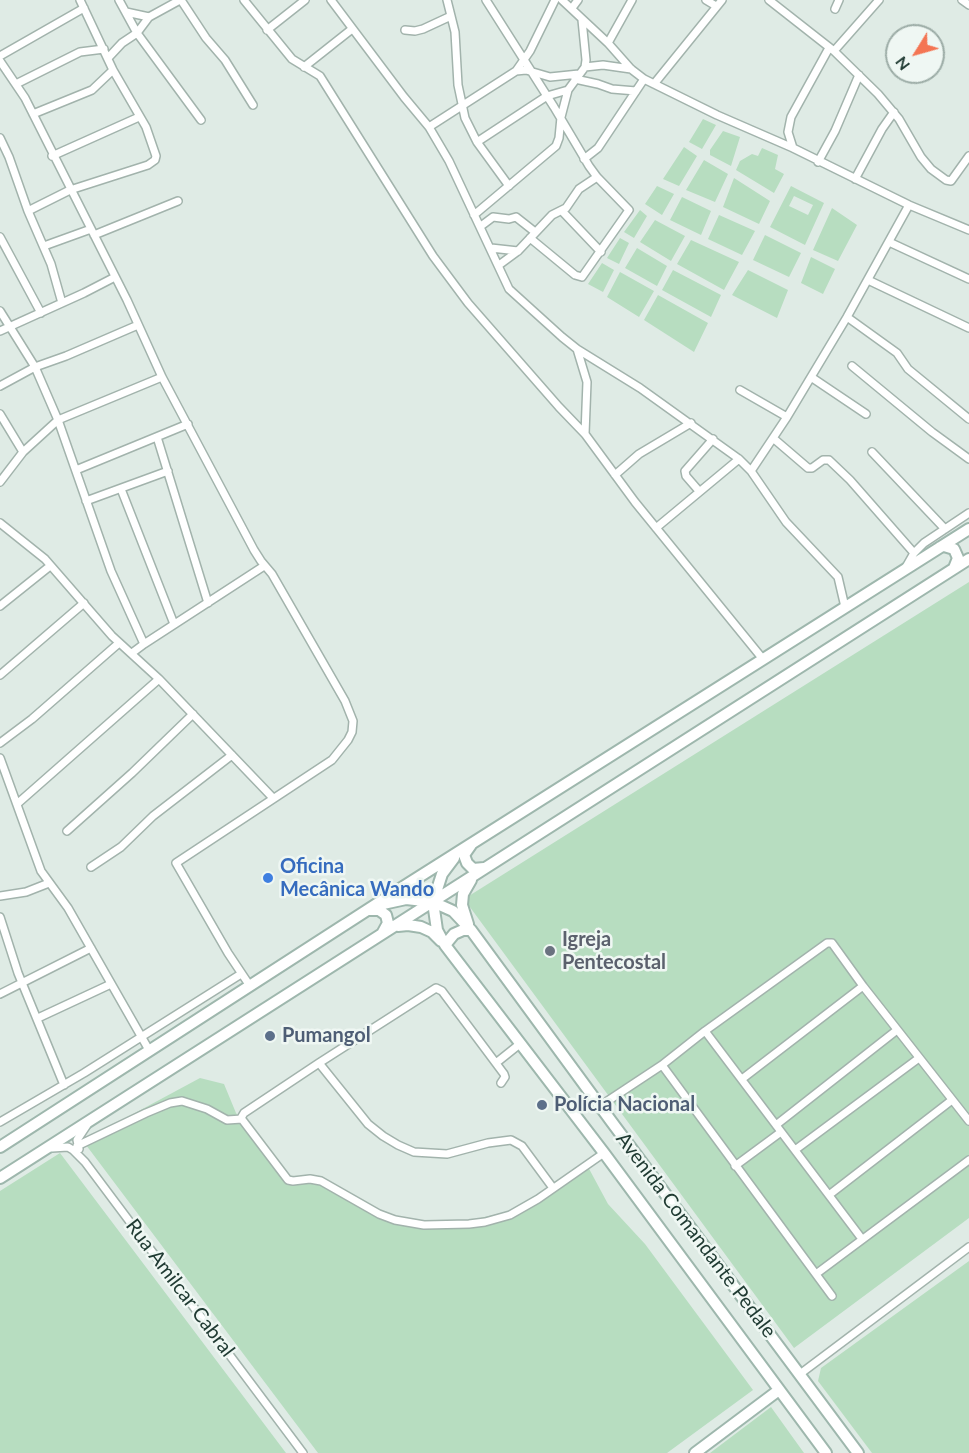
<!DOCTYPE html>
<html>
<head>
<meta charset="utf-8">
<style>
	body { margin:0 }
	#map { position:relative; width:969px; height:1453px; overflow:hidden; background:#dfebe5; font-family:Lato,sans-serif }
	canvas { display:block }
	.north { position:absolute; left:885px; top:24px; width:60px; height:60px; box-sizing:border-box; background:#eff7f3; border:2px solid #9caca6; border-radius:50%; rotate:233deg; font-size:16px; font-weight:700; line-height:24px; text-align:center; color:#203b33 }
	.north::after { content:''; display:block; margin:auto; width:21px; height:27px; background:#f47553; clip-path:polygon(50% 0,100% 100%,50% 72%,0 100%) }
</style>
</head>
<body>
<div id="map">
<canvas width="969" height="1453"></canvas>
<div class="north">N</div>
</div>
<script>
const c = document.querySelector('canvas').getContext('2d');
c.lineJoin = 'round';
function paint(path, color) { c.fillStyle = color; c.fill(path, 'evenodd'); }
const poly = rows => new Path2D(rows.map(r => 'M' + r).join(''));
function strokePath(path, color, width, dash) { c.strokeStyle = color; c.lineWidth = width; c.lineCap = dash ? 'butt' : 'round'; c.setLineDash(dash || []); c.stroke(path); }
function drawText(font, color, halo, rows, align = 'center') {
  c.font = font + ' Lato,sans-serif'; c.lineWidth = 5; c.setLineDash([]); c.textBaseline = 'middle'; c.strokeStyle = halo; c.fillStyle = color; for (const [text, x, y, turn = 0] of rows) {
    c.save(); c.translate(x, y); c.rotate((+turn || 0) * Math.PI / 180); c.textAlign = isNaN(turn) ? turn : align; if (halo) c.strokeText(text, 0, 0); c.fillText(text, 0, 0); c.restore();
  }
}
paint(poly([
	[703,119,716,125,702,149,689,142],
	[723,131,740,137,731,166,710,155,710,150],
	[684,147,697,156,679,186,663,179],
	[762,148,778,155,775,169,784,174,774,193,736,170,740,161,752,154,758,156],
	[704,160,728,174,715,202,686,190],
	[734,178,770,201,759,224,723,207],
	[657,186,674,194,662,215,645,204],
	[791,186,824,203,805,245,770,227],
	[794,196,813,205,808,215,789,206],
	[682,197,711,211,701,235,670,220],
	[832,208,857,225,838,261,813,250],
	[640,210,647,216,634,238,624,232],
	[719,215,755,231,742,255,708,239],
	[655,220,685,236,671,261,640,242],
	[765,235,801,253,789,277,753,260],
	[620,238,629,243,619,264,607,258],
	[691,240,739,262,724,290,677,264],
	[637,248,667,266,657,286,625,268],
	[811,257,835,269,823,294,801,283],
	[602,263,614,270,603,292,588,284],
	[673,270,721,295,711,317,662,290],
	[748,270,788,290,777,318,732,295],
	[620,272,654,291,639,317,607,297],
	[658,295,708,323,694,352,644,320],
	[969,582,969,1218,794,1348,464,899],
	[200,1078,224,1084,236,1113,290,1184,320,1184,368,1209,442,1227,523,1208,587,1165,608,1204,645,1244,753,1390,667,1453,318,1453,83,1141],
	[60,1153,286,1453,0,1453,0,1191],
	[969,1261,969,1453,872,1453,818,1381,821,1368],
	[771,1407,804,1453,710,1453]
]), '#b7ddc0');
const street = poly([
	[119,0,137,33,201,120],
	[181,0,206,38,225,60,253,105],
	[244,0,292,59,320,76,433,256,468,303,559,407,585,434,635,502,762,658],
	[331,0,404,97,429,127,449,161,509,289,562,337,577,349,640,388,739,459,751,471,786,522,838,577,845,607],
	[447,0,455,32,458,85,465,118,477,142,509,186],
	[486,0,554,107,589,166,597,177,629,210,582,277,575,275,530,238],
	[562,0,608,43,631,69,644,79,717,115,793,148,909,205,969,230],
	[706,0,716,6],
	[769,0,834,51,878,94,899,119,921,157,931,169,946,180,951,181,969,156],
	[962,0,969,5],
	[572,8,578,0],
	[835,9,839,0],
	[126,12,149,17],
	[267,30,305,0],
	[405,30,415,31,423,29,451,16],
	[608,43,632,0],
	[834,51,879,0],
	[0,56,84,8],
	[108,58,122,43,137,33,149,17,180,0],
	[0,61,25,98,127,300,162,377,254,550,261,561,272,574,345,701,353,721,352,732,348,740,332,760,176,863,228,953,250,986],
	[304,67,352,29],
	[585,67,603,65,631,69],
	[516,71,526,70,550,77,579,74],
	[575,79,598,84,612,89,636,91],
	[16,84,80,52,104,49],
	[654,84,722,0],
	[33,114,92,90,113,70],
	[429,127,516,71,530,51,555,0],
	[0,138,9,157,28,211,51,264,62,303],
	[477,142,547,96,568,90],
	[793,148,788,132,791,117,829,48],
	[52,156,139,117],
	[584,159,598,148,644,79],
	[818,162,835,131,859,75],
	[855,179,882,129,894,112],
	[28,211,70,190,148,165,155,160,156,156,146,127,113,70,80,0],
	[562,211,601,252],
	[474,215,556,146,559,138,561,117,568,90,585,67,586,60,582,20],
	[481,226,493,217,509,219,516,217,535,232],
	[94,235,178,201],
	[0,237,41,313],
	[889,242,969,279],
	[44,246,91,229],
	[491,248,518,251],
	[499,265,518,251,552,215,566,208,579,189,597,177],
	[868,280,969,328],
	[0,311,35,367,58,420,111,571,144,644,132,653],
	[847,317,897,353,908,369,969,419],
	[0,331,84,293,115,277],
	[577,349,587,382,585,434],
	[852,366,932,432,969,459],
	[811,377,866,414],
	[0,386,35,367,66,356,138,325],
	[740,390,787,417],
	[0,414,23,452],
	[157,437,208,603],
	[773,438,808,468,812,468,823,460,829,460,850,480,914,553],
	[872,452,945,529],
	[76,470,188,424],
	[751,471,787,417,847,317,909,205],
	[615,475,639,454,691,423],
	[0,482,23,452,58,420,162,377],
	[121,489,174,624],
	[699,491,686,476,685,471,713,439],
	[86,501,168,471],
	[0,523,45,559,112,636,159,679,273,798],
	[656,528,739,459],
	[906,567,914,553,924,543,969,513],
	[0,606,50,566],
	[144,644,264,566],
	[0,675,84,603],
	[0,743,32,719,119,643],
	[0,758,41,871,68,908,149,1050],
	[17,804,159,679],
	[67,831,132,773,193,714],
	[91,867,121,847,153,816,232,755],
	[0,896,26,892,49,883],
	[0,917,18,973,64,1085],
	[0,994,91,948],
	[38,1018,111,984],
	[705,1031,862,1239],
	[319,1063,368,1124,383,1136,398,1145,414,1152,447,1154,488,1143,511,1140,522,1146,553,1188],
	[496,1063,521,1043],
	[662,1065,832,1296],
	[742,1079,863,986],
	[501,1083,505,1077,504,1074,442,991,436,988,319,1063,244,1113,241,1118,288,1180,293,1181,310,1179,321,1181,379,1214,395,1220,424,1225,469,1224,485,1222,510,1215,538,1199,604,1153],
	[600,1106,662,1065,705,1031,827,943,832,943,863,986,969,1121],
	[0,1122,84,1073,241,974],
	[776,1125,897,1030],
	[77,1146,146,1113,170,1103,182,1101,207,1109,227,1120,242,1119],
	[52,1148,68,1147,73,1150,85,1162,303,1453],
	[79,1149,77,1140,87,1125],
	[795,1150,919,1058],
	[735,1166,781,1132],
	[829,1195,952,1100],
	[816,1274,969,1160],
	[800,1374,969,1247]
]);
const secondary = poly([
	[940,547,944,546,954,549,958,558,954,568],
	[471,845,464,855,467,863,473,869,484,868],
	[454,858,442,874,433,902,437,930,445,945,604,1153,826,1453],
	[383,904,406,899,433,902,453,911,471,930,611,1121,858,1453],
	[368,910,379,910,386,915,388,923,382,934],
	[468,924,462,905,463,894,471,880],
	[398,926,408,925,421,927,432,932,441,941],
	[445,945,454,934,463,930,471,930],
	[0,1147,403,887,969,529],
	[0,1178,969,559],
	[695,1453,779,1390]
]);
strokePath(street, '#a2b3ac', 10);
strokePath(secondary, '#9eb7ad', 14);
strokePath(street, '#fff', 7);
strokePath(secondary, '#fff', 10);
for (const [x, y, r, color] of [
	[268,878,6,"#3f7fe0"],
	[550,951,6,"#6b7280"],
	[270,1036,6,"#5c6f8a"],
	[542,1105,6,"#5c6f8a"]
]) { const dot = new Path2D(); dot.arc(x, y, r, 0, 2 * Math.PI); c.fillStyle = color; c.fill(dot); strokePath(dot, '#eff7f3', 2); }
drawText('bold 20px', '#366cbe', '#eff7f3', [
	["Oficina",280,867],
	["Mecânica Wando",280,890]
], 'left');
drawText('bold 20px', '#5b616d', '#eff7f3', [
	["Igreja",562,940],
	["Pentecostal",562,963]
], 'left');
drawText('bold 20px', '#4e5e75', '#eff7f3', [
	["Pumangol",282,1036],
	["Polícia Nacional",554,1105]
], 'left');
drawText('20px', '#203b33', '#eff7f3', [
	["Avenida Comandante Pedale",696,1235,53],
	["Rua Amilcar Cabral",180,1288,53]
]);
</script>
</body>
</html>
